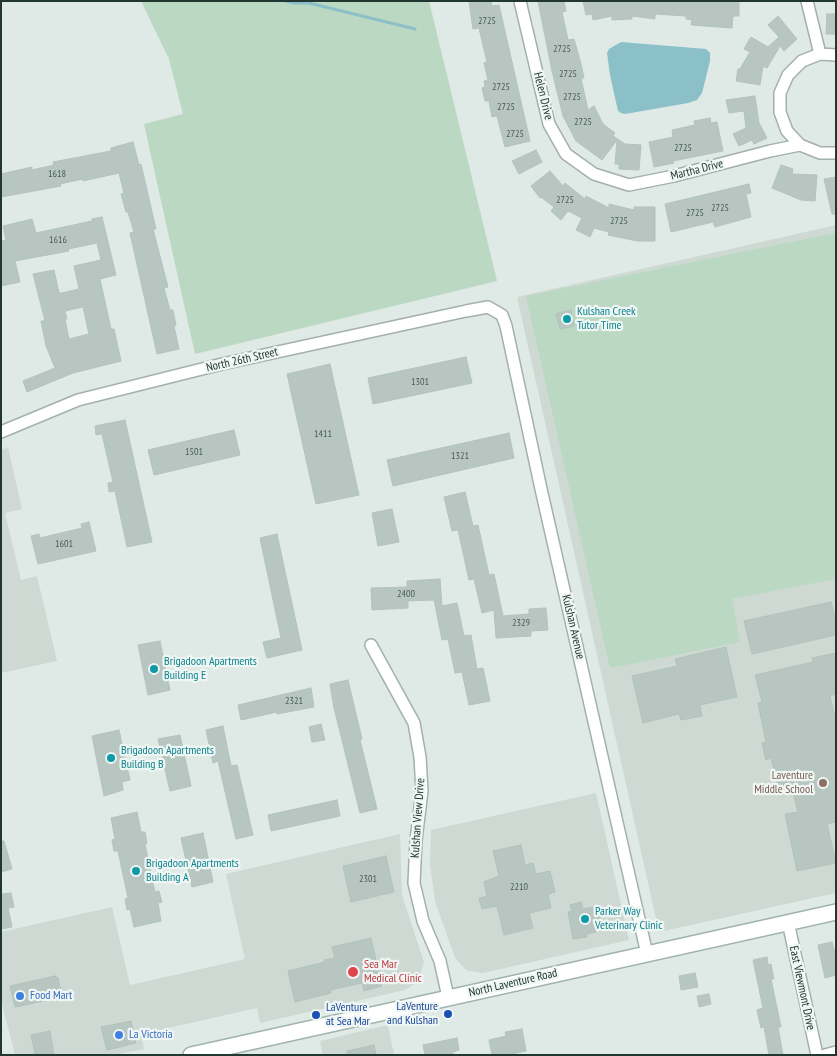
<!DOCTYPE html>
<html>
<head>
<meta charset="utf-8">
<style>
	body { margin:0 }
	#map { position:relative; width:837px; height:1056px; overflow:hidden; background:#dfe9e5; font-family:"PT Sans Narrow",sans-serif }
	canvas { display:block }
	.frame { position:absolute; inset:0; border:2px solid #223731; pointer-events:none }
</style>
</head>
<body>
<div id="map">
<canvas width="837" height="1056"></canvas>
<div class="frame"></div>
</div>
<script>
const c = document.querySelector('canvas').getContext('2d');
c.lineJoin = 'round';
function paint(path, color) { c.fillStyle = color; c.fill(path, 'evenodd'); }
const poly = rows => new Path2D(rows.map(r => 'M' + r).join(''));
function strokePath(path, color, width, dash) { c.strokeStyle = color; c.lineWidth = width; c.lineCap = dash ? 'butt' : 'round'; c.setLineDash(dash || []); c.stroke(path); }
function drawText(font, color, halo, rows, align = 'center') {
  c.font = font + ' "PT Sans Narrow",sans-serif'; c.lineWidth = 4.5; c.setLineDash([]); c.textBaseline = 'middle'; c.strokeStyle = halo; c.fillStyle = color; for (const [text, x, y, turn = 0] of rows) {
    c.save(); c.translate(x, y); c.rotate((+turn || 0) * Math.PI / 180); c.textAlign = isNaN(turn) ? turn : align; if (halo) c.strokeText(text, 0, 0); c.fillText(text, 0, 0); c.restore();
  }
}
paint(poly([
	[836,225,836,893,659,932,517,297],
	[8,447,22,509,5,513,21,580,37,576,57,661,1,673,1,450],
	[596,793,629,940,483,973,466,970,455,958,435,901,430,865,431,830],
	[400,834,402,895,424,962,418,982,405,990,260,1023,257,1008,141,1034,144,1049,114,1055,15,1055,1,1000,1,932,112,907,130,985,245,959,226,874],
	[388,1025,394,1055,323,1055,320,1041]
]), '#ced9d4');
paint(poly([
	[141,1,429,1,497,281,195,354,144,124,183,114,169,59],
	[836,233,836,579,732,599,740,642,610,668,526,296]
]), '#bad8c2');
paint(poly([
	[621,42,706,49,710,53,710,61,702,93,697,100,688,103,625,114,621,113,618,111,610,75,607,53,609,49]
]), '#8cc0c9');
strokePath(poly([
	[285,1,294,3,309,3,415,29]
]), '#8cc0c9', 3);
const building = poly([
	[469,1,491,1,492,6,499,5,530,141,505,147,497,116,492,117,489,101,485,101,482,88,485,87,484,81,488,80,484,63,487,62,479,28,473,29,469,1],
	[538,1,564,1,566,11,562,12,568,40,574,39,581,64,584,78,581,78,588,110,594,106,603,124,615,133,613,136,625,144,641,145,639,170,619,169,619,164,615,164,617,140,602,160,576,141,563,116,552,71,538,1],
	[583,1,739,1,739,16,733,16,732,28,691,25,692,20,686,19,686,16,655,14,655,19,632,16,632,19,612,20,612,16,593,20,592,14,586,15,583,1],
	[827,14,836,14,836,34,826,34,827,14],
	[778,16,797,39,784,51,780,46,767,68,763,66,760,85,736,81,738,69,740,69,750,52,744,49,751,37,768,47,779,37,768,25,778,16],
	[755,96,759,123,767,138,754,144,752,140,739,146,733,134,746,128,744,111,729,113,726,100,755,96],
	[710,118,711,123,717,122,723,151,673,161,674,163,654,167,649,142,673,137,672,130,695,125,694,121,710,118],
	[133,142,139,165,141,164,156,229,153,229,168,287,164,288,170,310,173,310,176,325,174,326,179,349,157,354,130,233,134,232,128,212,126,212,121,194,124,193,119,173,83,181,83,179,60,184,61,186,1,197,1,174,32,167,32,170,54,165,53,162,111,151,111,148,133,142],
	[536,150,542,162,519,174,512,161,536,150],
	[781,165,793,169,792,174,817,175,815,201,801,200,772,188,781,165],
	[550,171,563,186,565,183,585,199,586,196,609,208,609,204,634,210,634,207,655,207,655,241,637,241,608,235,609,232,594,228,590,237,576,230,582,218,568,211,561,220,551,211,554,207,541,197,540,198,531,186,550,171],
	[836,177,836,214,832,214,824,179,836,177],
	[749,184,751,193,746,194,751,217,715,227,713,222,671,232,665,204,749,184],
	[102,217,116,275,100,279,111,329,114,329,121,361,73,373,27,392,23,381,55,368,46,346,41,321,45,321,33,274,54,270,59,293,62,293,79,289,74,266,101,260,97,243,68,249,69,251,15,261,20,282,1,286,1,241,6,240,3,226,32,219,36,233,92,221,92,219,102,217],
	[83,307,89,334,69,339,65,319,67,319,65,311,83,307],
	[571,310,574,326,560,329,556,314,571,310],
	[466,357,472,383,373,404,368,378,466,357],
	[330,364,359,495,316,504,287,374,330,364],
	[125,420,152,542,127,547,115,491,109,492,108,483,113,482,102,434,96,435,95,426,125,420],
	[234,430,240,455,154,475,148,450,234,430],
	[509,433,514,458,393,486,387,460,509,433],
	[465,492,473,526,478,525,489,575,494,574,503,616,529,614,529,609,546,608,548,630,531,631,531,636,496,638,494,610,482,613,474,579,469,580,458,530,452,531,444,497,465,492],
	[392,509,399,542,378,546,372,513,392,509],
	[89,522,96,551,38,564,31,536,39,534,40,538,82,528,81,524,89,522],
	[277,534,302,650,267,658,263,642,281,638,260,538,277,534],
	[440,579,442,606,457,603,464,636,471,635,477,669,483,668,490,701,469,705,462,672,455,673,448,639,442,640,434,600,408,601,408,608,372,610,371,588,407,587,407,581,440,579],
	[831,602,836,621,836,635,752,654,744,621,831,602],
	[160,641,170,690,148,695,138,645,160,641],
	[726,647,737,697,700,705,702,716,681,720,679,714,643,723,632,676,677,666,675,659,726,647],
	[836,653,836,694,830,696,836,722,836,822,827,824,836,863,797,871,785,814,798,812,793,792,780,795,771,758,766,760,762,743,766,742,758,703,762,702,755,675,813,662,812,658,836,653],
	[348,680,362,739,360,740,377,809,360,813,334,708,330,684,348,680],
	[311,688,314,707,277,714,277,712,241,720,238,705,311,688],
	[321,724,325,740,312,742,309,727,321,724],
	[223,726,231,766,237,765,253,835,236,839,218,761,213,763,206,730,223,726],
	[119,730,130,780,122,782,123,790,104,796,92,736,119,730],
	[180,735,191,786,170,791,158,739,180,735],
	[337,800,340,816,271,831,268,815,337,800],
	[137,812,141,832,145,832,147,843,145,844,155,892,159,891,162,902,158,903,161,921,134,927,130,909,127,910,125,899,128,898,118,851,114,851,112,840,115,839,111,818,137,812],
	[203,833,213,882,192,887,181,838,203,833],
	[1,841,4,841,12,869,1,872,1,841],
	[521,845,525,865,533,863,536,874,550,871,555,892,548,894,551,908,529,913,533,928,504,935,497,906,482,909,479,898,487,896,484,882,499,876,493,851,521,845],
	[386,856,394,892,351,902,343,866,386,856],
	[11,893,14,907,8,908,12,927,1,929,1,894,11,893],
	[581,902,583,909,598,906,602,927,595,929,596,932,586,934,587,937,573,939,568,912,572,911,570,905,581,902],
	[371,938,382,986,364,991,362,983,330,990,331,993,295,1002,288,971,325,962,324,960,335,958,332,947,371,938],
	[832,942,834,950,836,950,836,975,825,978,818,945,832,942],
	[767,957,768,965,771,964,774,979,771,979,781,1027,778,1027,783,1055,769,1055,764,1027,761,1028,757,1010,763,1008,753,960,767,957],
	[695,973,698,987,681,990,679,976,695,973],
	[55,976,58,978,62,997,15,1007,10,986,55,976],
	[709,994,711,1004,699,1007,697,996,709,994],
	[131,1021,136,1043,107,1050,101,1027,131,1021],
	[522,1029,526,1051,507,1055,492,1055,489,1040,506,1036,505,1032,522,1029],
	[50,1031,54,1055,35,1055,31,1035,50,1031],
	[457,1038,459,1050,453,1052,453,1055,425,1055,423,1045,457,1038],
	[374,1045,376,1055,347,1055,347,1051,374,1045]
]);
paint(building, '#b8c6c1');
strokePath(building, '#b3c2bb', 1);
const street = poly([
	[520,1,549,124,566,154,594,174,629,185,674,176,770,151,800,145],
	[807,1,820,54],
	[836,55,820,54,802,61,788,75,780,93,780,112,787,131,800,145,820,153,836,153],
	[1,432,78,400,222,364,466,311,488,307,502,315,506,326,541,489,647,954],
	[371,645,414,723,420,757,422,791,416,840,414,883,423,921,440,961,448,997],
	[788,922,817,1055],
	[825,1055,836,1052]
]);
const secondary = poly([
	[191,1055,836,912]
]);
strokePath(street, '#a3b0ab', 14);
strokePath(secondary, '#a0b3ac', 18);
strokePath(street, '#fff', 11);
strokePath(secondary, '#fff', 15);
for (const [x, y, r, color] of [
	[567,319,5,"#0f9aa8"],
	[154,669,5,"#0f9aa8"],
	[111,758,5,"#0f9aa8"],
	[823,783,5,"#8d6e63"],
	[136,871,5,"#0f9aa8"],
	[585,919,5,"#0f9aa8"],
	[353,972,6,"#e0444e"],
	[20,996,5,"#3f7fe0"],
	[448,1014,5,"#1a4fb4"],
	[316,1015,5,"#1a4fb4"],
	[119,1035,5,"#3f7fe0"]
]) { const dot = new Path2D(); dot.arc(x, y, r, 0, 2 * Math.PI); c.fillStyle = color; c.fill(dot); strokePath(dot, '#eff6f3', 2); }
drawText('10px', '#485b55', null, [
	["2725",487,21],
	["2725",562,49],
	["2725",568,74],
	["2725",501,87],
	["2725",572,97],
	["2725",506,107],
	["2725",583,122],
	["2725",515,134],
	["2725",683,148],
	["1618",57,174],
	["2725",565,200],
	["2725",720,208],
	["2725",695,213],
	["2725",619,221],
	["1616",58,240],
	["1301",420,382],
	["1411",323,434],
	["1501",194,452],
	["1321",460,456],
	["1601",64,544],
	["2400",406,594],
	["2329",521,623],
	["2321",294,701],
	["2301",368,879],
	["2210",519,887]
]);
drawText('12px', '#223731', '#eff6f3', [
	["Helen Drive",543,96,76],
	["Martha Drive",697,170,-14],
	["North 26th Street",242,360,-13],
	["Kulshan Avenue",573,627,77],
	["Kulshan View Drive",418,818,-86],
	["North Laventure Road",513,983,-13],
	["East Viewmont Drive",802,988,78]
]);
drawText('12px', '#0d838f', '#eff6f3', [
	["Kulshan Creek",577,312],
	["Tutor Time",577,326],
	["Brigadoon Apartments",164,662],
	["Building E",164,676],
	["Brigadoon Apartments",121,751],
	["Building B",121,765],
	["Brigadoon Apartments",146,864],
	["Building A",146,878],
	["Parker Way",595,912],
	["Veterinary Clinic",595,926]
], 'left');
drawText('12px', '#785e54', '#eff6f3', [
	["Laventure",813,776],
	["Middle School",813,790]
], 'right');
drawText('12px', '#be3a42', '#eff6f3', [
	["Sea Mar",364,965],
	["Medical Clinic",364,979]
], 'left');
drawText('12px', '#366cbe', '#eff6f3', [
	["Food Mart",30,996],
	["La Victoria",129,1035]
], 'left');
drawText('12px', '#164399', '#eff6f3', [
	["LaVenture",438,1007],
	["and Kulshan",438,1021],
	["LaVenture",326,1008,"left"],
	["at Sea Mar",326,1022,"left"]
], 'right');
</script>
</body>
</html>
